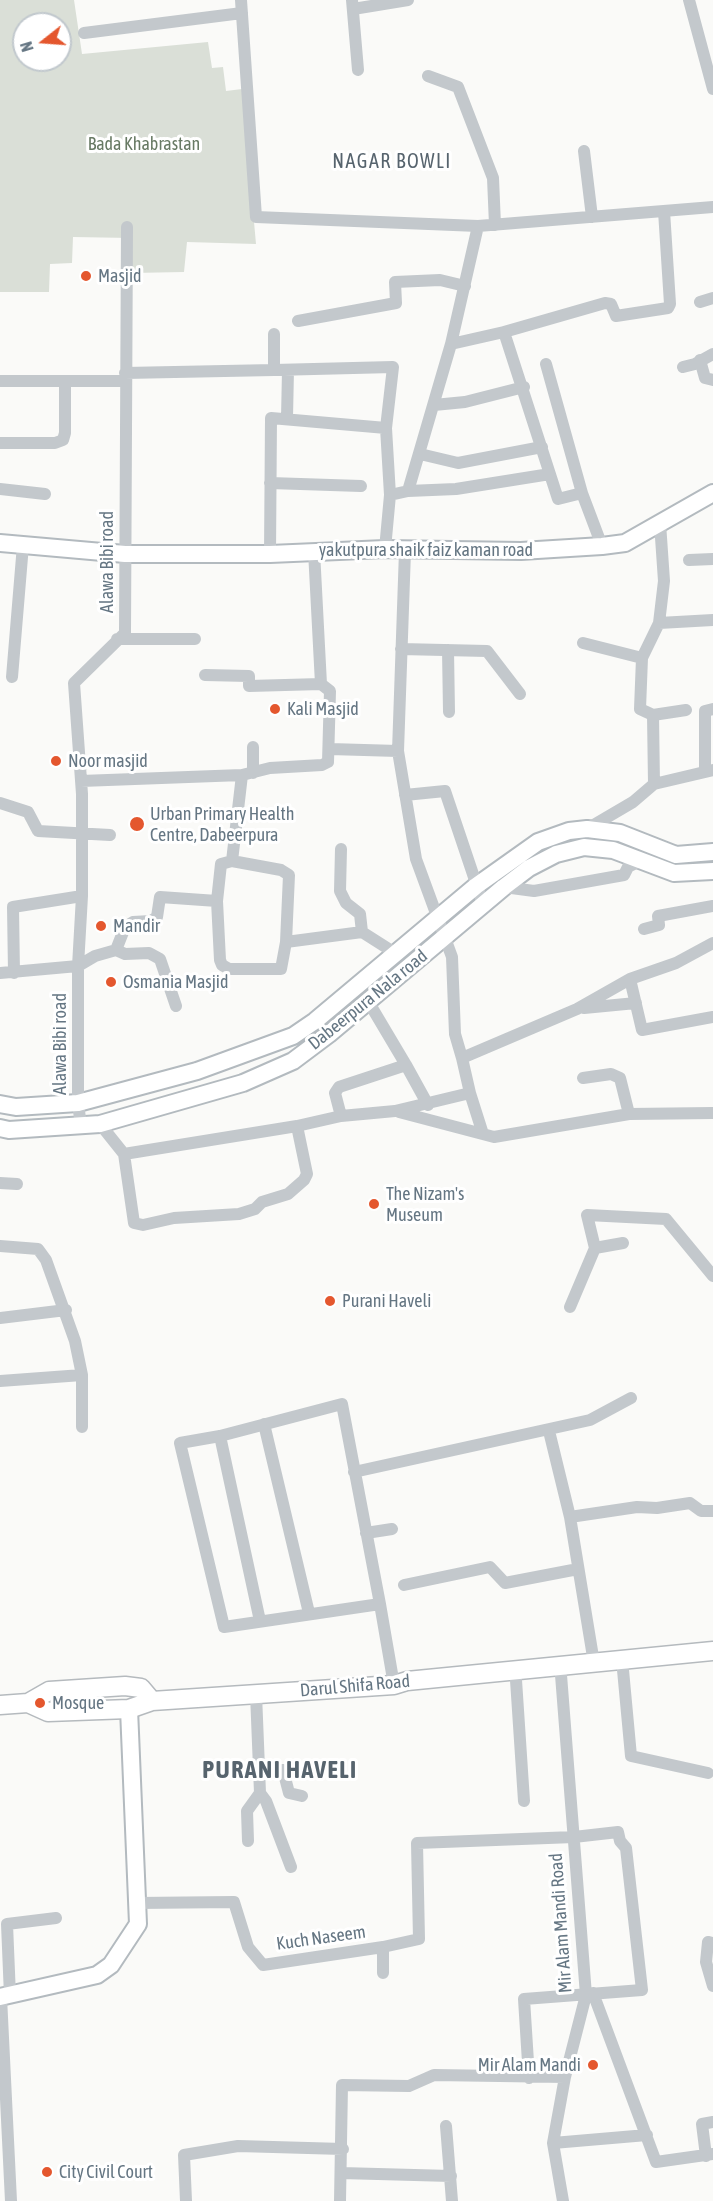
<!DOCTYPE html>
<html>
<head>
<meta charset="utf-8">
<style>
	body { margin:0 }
	#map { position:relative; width:713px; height:2201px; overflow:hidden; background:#fafaf8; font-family:"Asap Condensed",sans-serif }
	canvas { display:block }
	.north { position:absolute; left:12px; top:12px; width:60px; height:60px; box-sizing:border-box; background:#fff; border:2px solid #c1c8cd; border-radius:50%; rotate:253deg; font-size:16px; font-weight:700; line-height:24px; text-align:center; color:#657683 }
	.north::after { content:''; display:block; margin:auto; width:21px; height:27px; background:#e4572e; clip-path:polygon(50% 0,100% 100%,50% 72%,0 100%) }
</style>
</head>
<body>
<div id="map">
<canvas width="713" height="2201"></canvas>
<div class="north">N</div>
</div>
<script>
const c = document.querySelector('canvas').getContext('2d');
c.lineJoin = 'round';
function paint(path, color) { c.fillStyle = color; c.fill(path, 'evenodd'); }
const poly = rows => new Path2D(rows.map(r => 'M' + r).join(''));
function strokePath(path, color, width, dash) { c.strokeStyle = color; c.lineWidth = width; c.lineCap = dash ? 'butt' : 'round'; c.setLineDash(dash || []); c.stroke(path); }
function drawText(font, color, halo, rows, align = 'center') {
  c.font = font + ' "Asap Condensed",sans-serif'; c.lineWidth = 6; c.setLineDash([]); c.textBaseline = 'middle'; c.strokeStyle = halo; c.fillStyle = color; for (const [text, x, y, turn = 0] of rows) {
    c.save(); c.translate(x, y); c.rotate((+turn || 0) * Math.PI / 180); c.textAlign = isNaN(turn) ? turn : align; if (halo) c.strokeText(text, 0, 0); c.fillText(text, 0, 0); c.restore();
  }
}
paint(poly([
	[0,0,74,0,82,54,208,42,212,68,223,67,226,91,242,89,256,244,187,242,184,272,132,273,131,238,73,237,72,263,50,264,49,292,0,292],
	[24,24,60,24,60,60,24,60]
]), '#dadfd7');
const secondary = poly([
	[0,543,125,554,270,554,385,549,521,551,602,546,625,543,713,493],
	[0,1104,16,1107,78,1103,197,1071,293,1036,315,1021,476,886,538,842,569,831,587,829,620,833,676,855,713,852],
	[0,1128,9,1130,100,1124,243,1083,293,1061,329,1034,504,887,529,868,556,854,584,847,613,850,674,873,713,871],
	[0,1997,97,1975,111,1965,138,1924,129,1709]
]);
const primary = poly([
	[28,1703,49,1691,125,1686,141,1688,152,1701],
	[0,1705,28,1703,48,1712,129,1709,152,1701,394,1685,407,1681,713,1651]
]);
strokePath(secondary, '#b3babf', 20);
strokePath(primary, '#b5babe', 21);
strokePath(poly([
	[241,0,256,217,478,226,713,207],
	[352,0,358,70],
	[689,0,713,89],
	[353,9,408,0],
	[84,33,242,13],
	[428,76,458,87,493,178,495,225],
	[584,151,592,217],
	[700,302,713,298],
	[298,321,396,303,395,282,440,280,465,286],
	[504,332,605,303,611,304,616,316,668,308,670,304,664,211],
	[274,334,274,370,393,367,386,428,390,495,385,549],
	[451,344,504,332,558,499,582,493,602,546],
	[700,360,705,378,713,380],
	[546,364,582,493],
	[683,367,695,364,713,354],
	[125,373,274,370],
	[0,381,125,381],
	[434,405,465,402,524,387],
	[287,418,288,370],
	[0,443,55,443,63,440,65,433,65,381],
	[420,454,458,463,542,447],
	[270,483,361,486],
	[0,489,45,494],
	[408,491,456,489,550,474],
	[390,495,408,491,451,344,478,226],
	[314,551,321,684,330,691,328,762,322,765,270,768,242,775,232,861,221,864,217,901,220,960,222,965,229,969,281,969,286,942,362,932,395,953],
	[405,551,398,751,416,859,452,957,455,1034,462,1058],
	[270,554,271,418,386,428],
	[689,560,713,559],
	[659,623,713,620],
	[117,639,195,639],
	[583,643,642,658,659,623,664,581,660,523],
	[401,649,487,651,520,694],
	[448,650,449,712],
	[642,658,640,709,653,715,686,710],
	[205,675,249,676,249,686,321,684],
	[12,677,23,545],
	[653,715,654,784],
	[253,747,253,773],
	[330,749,398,751],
	[705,772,705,711,713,709],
	[81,781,242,775],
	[405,795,445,791,483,904],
	[0,803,28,812,38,831,110,835],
	[587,829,633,802,654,784,713,770],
	[341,849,340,891,346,903,360,914,362,932],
	[232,861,281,870,289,875,286,942],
	[504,887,534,891,624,875,628,867,640,861],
	[644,929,659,925,658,916,713,906],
	[116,950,125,927,133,922,151,921,157,917,160,897,217,901],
	[0,973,78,966,95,956,116,950,125,954,149,953,160,959,176,1006],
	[14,973,13,907,82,896],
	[630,979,642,1030,713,1017],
	[368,1001,406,1065],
	[584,1008,636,1003],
	[583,1078,611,1074,620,1078,629,1114],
	[470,1093,483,1134],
	[399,1112,494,1137,629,1114,713,1113],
	[341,1116,335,1093,339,1087,406,1065,428,1105],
	[100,1124,124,1154],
	[81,1126,78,1103,78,966,82,896,82,794,74,683,125,633,127,227],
	[297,1126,307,1174,304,1180,288,1194,262,1202,255,1209,239,1214,174,1218,143,1225,134,1223,124,1154,297,1126,341,1116,395,1111,470,1093,462,1058,577,1009,630,979,676,963,713,943],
	[0,1183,17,1184],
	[0,1246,38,1249,46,1260,75,1341,82,1375,82,1427],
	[595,1248,623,1243],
	[570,1307,595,1248,587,1215,666,1219,713,1276],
	[0,1318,66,1310],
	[0,1381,82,1375],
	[264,1424,309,1613],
	[549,1431,570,1517,594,1663],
	[220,1436,260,1621],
	[354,1472,590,1420,631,1398],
	[570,1517,637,1507,657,1508,690,1503,701,1511,713,1511],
	[366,1533,392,1529],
	[404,1585,490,1567,505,1583,578,1569],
	[380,1604,224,1627,180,1443,220,1436,342,1404,380,1604,394,1685],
	[623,1670,631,1756,708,1773],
	[561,1675,586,1995,565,2077,553,2143,563,2201],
	[516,1680,524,1801],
	[256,1694,260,1793,266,1801,291,1867],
	[258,1772,283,1770,289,1793,302,1796],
	[248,1841,247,1811,260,1793],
	[137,1903,234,1902,248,1947,263,1965,383,1947,419,1939,417,1843,574,1837,618,1832,620,1841,626,1848,642,1990,524,1999,529,2078],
	[713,1943,708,1942,706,1962,713,1986],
	[383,1947,383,1973],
	[593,1993,656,2162,713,2154],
	[10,1996,7,1924,56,1918],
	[1,1997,11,2201],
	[446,2126,452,2201],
	[553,2143,647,2135],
	[706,2156,702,2124,713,2122],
	[341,2173,451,2176],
	[186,2201,184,2155,238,2146,343,2149],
	[340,2201,342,2085,409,2086,434,2075,565,2077]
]), '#c3c8cc', 12);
strokePath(secondary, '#fff', 16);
strokePath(primary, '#fff', 18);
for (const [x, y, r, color] of [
	[86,276,6,"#e4572e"],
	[275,709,6,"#e4572e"],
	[56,761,6,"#e4572e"],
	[137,824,8,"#e4572e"],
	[101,926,6,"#e4572e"],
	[111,982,6,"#e4572e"],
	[374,1204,6,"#e4572e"],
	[330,1301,6,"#e4572e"],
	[40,1703,6,"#e4572e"],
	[593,2065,6,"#e4572e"],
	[47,2172,6,"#e4572e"]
]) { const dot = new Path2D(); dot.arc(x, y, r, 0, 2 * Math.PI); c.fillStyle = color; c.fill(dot); strokePath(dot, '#fff', 2); }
drawText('18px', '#687a64', '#fff', [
	["Bada Khabrastan",144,144]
]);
drawText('18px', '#657683', '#fff', [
	["Masjid",98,276],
	["Kali Masjid",287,709],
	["Noor masjid",68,761],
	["Urban Primary Health",150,814],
	["Centre, Dabeerpura",150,835],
	["Mandir",113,926],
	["Osmania Masjid",123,982],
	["The Nizam's",386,1194],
	["Museum",386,1215],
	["Purani Haveli",342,1301],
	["Mosque",52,1703],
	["Mir Alam Mandi",581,2065,"right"],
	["City Civil Court",59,2172]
], 'left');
drawText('18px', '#657683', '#fff', [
	["yakutpura shaik faiz kaman road",426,550],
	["Alawa Bibi road",107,562,-90],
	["Dabeerpura Nala road",368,1000,-39],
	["Alawa Bibi road",60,1044,-90],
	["Darul Shifa Road",355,1686,-5],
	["Mir Alam Mandi Road",561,1923,-94],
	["Kuch Naseem",321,1938,-8]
]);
c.letterSpacing = '1.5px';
drawText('20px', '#57646e', '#fff', [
	["NAGAR BOWLI",392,162]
]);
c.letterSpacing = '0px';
c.letterSpacing = '1.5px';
drawText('bold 24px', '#57646e', '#fff', [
	["PURANI HAVELI",280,1770]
]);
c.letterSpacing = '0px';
</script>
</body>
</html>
